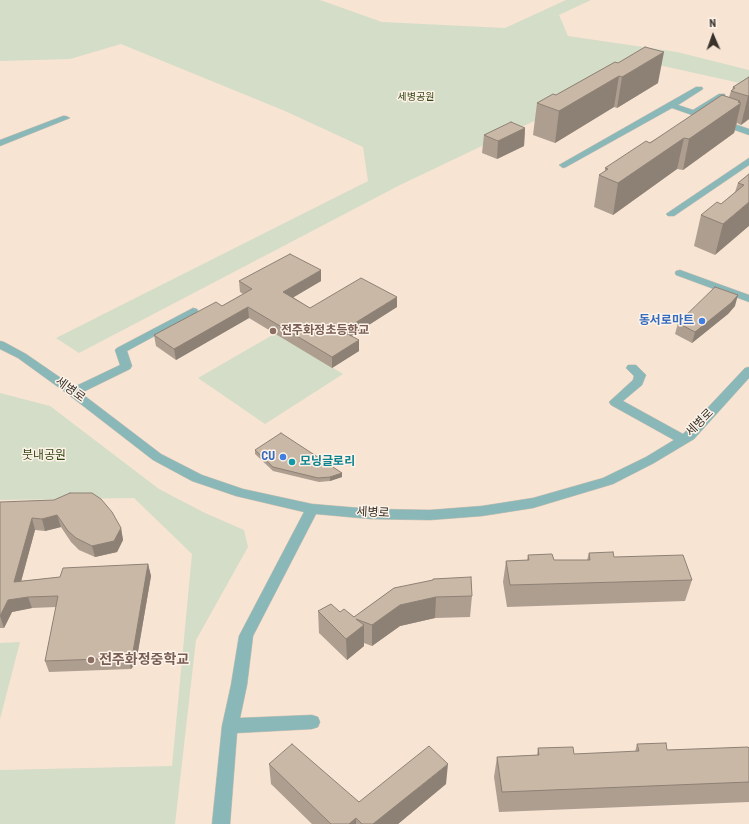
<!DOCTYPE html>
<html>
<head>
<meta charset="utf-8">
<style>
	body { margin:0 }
	#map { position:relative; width:749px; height:824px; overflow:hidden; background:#f7e4d3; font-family:"Roboto Condensed",sans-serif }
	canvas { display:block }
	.north { position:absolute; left:693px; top:16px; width:40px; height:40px; -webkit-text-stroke:3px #fef3e8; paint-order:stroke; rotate:358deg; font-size:11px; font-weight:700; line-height:16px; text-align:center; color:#3a332c }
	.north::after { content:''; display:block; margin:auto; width:14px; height:18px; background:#3a332c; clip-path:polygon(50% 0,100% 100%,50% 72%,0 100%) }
</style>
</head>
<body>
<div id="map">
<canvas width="749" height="824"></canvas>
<div class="north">N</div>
</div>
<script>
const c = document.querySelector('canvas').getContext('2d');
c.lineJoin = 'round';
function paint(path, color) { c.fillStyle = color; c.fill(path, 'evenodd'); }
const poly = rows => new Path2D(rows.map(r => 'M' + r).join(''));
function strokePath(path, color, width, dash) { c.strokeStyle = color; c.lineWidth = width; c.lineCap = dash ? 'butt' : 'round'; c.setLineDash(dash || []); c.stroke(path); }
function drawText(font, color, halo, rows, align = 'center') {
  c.font = font + ' "Roboto Condensed","Noto Sans KR",sans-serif'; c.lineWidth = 3; c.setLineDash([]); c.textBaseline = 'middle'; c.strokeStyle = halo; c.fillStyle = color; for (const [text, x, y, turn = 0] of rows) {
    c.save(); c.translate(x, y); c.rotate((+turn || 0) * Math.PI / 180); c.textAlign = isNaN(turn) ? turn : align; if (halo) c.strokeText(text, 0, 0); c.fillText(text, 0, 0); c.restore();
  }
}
paint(poly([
	[0,0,320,0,382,22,505,28,566,0,591,0,559,15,568,36,677,52,749,70,749,85,654,64,400,185,79,353,56,338,368,181,363,147,285,111,121,44,70,59,0,61],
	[276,333,343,374,265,424,198,378],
	[0,393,50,406,159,489,203,512,244,530,248,547,196,640,175,824,0,824,0,770,172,766,192,554,134,498,0,500],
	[20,642,0,719,0,643]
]), '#d4ddc8');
const minor = poly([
	[696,87,702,87,703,89,678,105,693,110,719,94,725,94,725,98,700,112,749,129,749,135,672,108,566,167,563,168,559,165,696,87],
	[63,116,66,116,70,118,0,146,0,140,63,116],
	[749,158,749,165,674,216,668,216,666,214,749,158],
	[680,270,749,295,749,302,676,275,675,273,676,271,680,270],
	[193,308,197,309,198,311,197,313,127,351,132,366,130,369,81,393,161,454,202,475,243,489,312,504,371,509,430,510,482,506,533,498,603,478,646,457,674,440,611,405,609,402,633,380,634,376,626,368,628,365,636,365,646,375,642,385,623,401,683,434,745,368,749,367,749,378,694,439,654,463,613,484,533,508,482,516,430,520,371,519,316,514,253,636,247,685,240,718,312,715,318,717,320,722,318,727,312,729,237,733,230,824,212,824,222,726,231,685,239,636,304,512,236,496,192,481,153,460,69,395,18,358,0,349,0,341,4,342,26,354,74,387,120,365,115,350,117,348,193,308]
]);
strokePath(minor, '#d1c1b2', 1);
paint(minor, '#8ab7b8');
paint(poly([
	[615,62,658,83,617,108,614,107,555,143,533,135,537,103,556,95],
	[749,77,749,119,741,125,737,123,734,133,683,170,677,169,613,215,594,207,599,175,605,171,605,168,729,97,731,91,732,90,733,87],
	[525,128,524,146,497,159,482,153,484,135],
	[749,174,715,255,694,246,701,215,721,204,735,192,738,183],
	[239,281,321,281,293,297,310,308,397,307,351,336,359,351,332,368,249,318,176,360,156,346,154,335,222,306,243,294,240,292],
	[735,306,728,314,692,343,675,334,678,323],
	[255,450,342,473,342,477,330,481,319,482,273,471,255,454],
	[0,502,121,528,123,540,117,552,95,557,79,550,71,542,61,527,45,531,35,530,21,581,60,577,148,564,151,576,136,663,131,669,49,672,45,661,56,607,32,608,12,612,4,628,0,628],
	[589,553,614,557,692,580,685,601,507,607,503,582,506,561,527,560,528,555,554,560,587,560],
	[394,588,472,596,470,617,435,618,400,626,372,646,364,643,364,646,347,660,319,633,318,611,354,617],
	[637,744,667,750,749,748,749,802,499,812,494,777,497,757,537,755,538,748,574,754,635,752],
	[269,764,359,802,446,784,398,824,312,824,271,784]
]), '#ae9e90');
paint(poly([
	[664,52,658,83,617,108,622,77],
	[619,76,614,107,555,143,559,111],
	[748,96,749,96,749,119,741,125],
	[740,101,739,105,741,103,734,133,683,170,689,139],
	[525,128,524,146,497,159,498,141],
	[684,138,677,169,613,215,618,183],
	[749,202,749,226,715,255,723,224],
	[321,270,321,281,284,303,283,292],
	[738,295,735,306,728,314,692,343,695,332],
	[397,297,397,307,342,342,342,331],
	[248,307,249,318,176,360,174,349],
	[359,340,359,351,332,368,332,357],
	[342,473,342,477,330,481,330,477],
	[57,515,61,527,45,531,42,519],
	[32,518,35,530,18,593,14,582],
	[121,528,123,540,117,552,95,557,92,546],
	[148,564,151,576,136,663,131,669,128,658],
	[28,597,32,608,12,612,4,628,0,616,8,600],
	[436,597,435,618,400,626,372,646,372,625,400,605],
	[364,625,364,646,347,660,346,639],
	[448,764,446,784,398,824,373,824],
	[356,818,356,824,349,824]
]), '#8d8175');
const building = poly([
	[645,47,664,52,622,77,619,76,559,111,537,103,553,94,556,95,615,62,618,63,645,47],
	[749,77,749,96,748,96,731,91,735,88,733,87,749,77],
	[722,95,740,101,738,102,741,103,689,139,684,138,618,183,599,175,608,169,605,168,646,141,650,143,722,95],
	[511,122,525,128,498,141,484,135,511,122],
	[749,174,749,202,723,224,701,215,717,202,721,204,744,185,738,183,749,174],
	[290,254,321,270,283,292,310,308,361,278,397,297,342,331,359,340,332,357,248,307,174,349,154,335,216,302,222,306,252,289,239,281,290,254],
	[715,287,738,295,731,303,695,332,678,323,715,287],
	[281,433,342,473,330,477,318,478,273,467,255,450,281,433],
	[70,493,92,493,101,499,112,512,121,528,114,541,92,546,76,538,68,531,57,515,42,519,32,518,14,582,60,577,63,568,148,564,133,652,128,658,45,661,58,596,28,597,8,600,0,616,0,502,54,500,70,493],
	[613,552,614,557,683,555,692,580,510,585,506,561,529,560,528,555,552,554,554,560,590,560,589,553,613,552],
	[471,577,472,596,436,597,400,605,372,625,356,619,364,625,346,639,318,611,331,604,340,612,344,609,354,617,394,588,433,580,433,579,471,577],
	[666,743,667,750,748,747,749,748,749,782,502,792,497,757,539,755,538,748,573,747,574,754,639,751,637,744,666,743],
	[292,744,359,802,429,746,448,764,373,824,362,824,356,818,349,824,331,824,269,764,292,744]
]);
paint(building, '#cab8a7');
strokePath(building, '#8d8175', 1);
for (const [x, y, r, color] of [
	[702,321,4,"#3f7fe0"],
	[273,331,4,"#8d6e63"],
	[283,457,4,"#3f7fe0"],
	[292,462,4,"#0f9aa8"],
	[91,660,4,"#8d6e63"]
]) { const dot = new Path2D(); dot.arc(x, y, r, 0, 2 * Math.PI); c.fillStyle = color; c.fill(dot); strokePath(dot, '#fef3e8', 1.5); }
drawText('10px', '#354514', '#fef3e8', [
	["세병공원",416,97]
]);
drawText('bold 12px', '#366cbe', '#fef3e8', [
	["동서로마트",694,321],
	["CU",275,457]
], 'right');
drawText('bold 12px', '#785e54', '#fef3e8', [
	["전주화정초등학교",281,331]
], 'left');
drawText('12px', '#3a332c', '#fef3e8', [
	["세병로",70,390,36],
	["세병로",700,423,-45],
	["세병로",373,513,3]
]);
drawText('12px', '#354514', '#fef3e8', [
	["붓내공원",44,456]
]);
drawText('bold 12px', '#0d838f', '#fef3e8', [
	["모닝글로리",300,462]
], 'left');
drawText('bold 14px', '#785e54', '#fef3e8', [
	["전주화정중학교",99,660]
], 'left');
</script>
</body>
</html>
